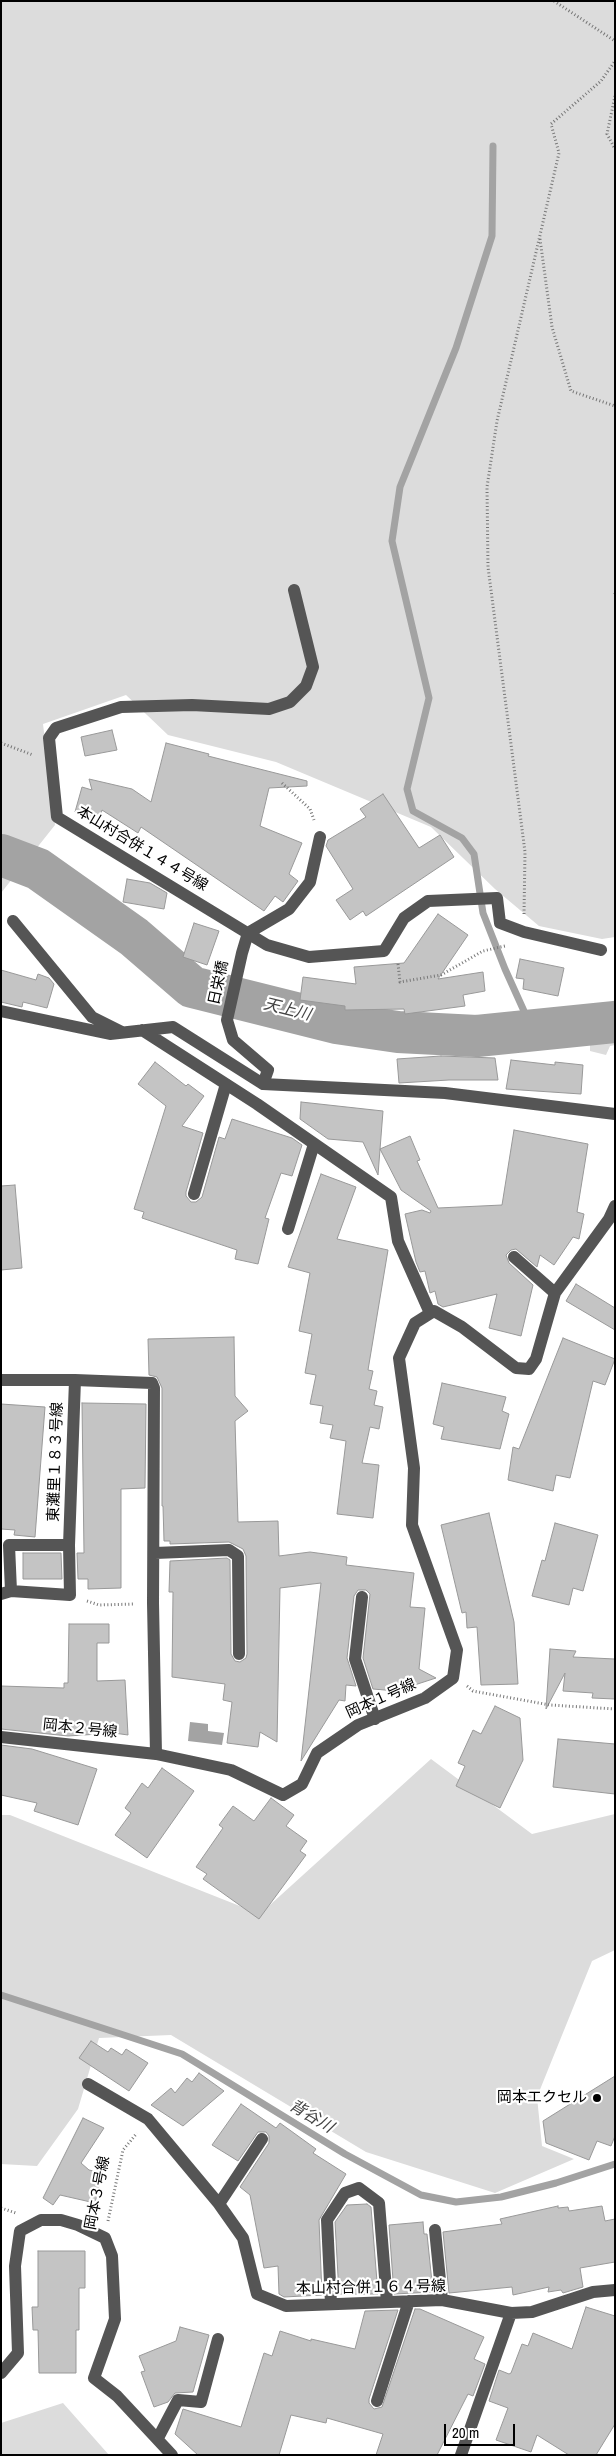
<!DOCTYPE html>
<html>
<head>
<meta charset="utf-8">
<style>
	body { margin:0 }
	#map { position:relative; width:616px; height:2456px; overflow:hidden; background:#fff; font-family:"Archivo Narrow",sans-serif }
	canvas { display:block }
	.frame { position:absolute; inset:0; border:2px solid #000; pointer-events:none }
	.scale { position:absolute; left:444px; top:2424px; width:71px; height:22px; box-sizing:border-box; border:2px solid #000; border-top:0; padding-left:6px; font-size:15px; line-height:18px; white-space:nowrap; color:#000; -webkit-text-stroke:4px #fff; paint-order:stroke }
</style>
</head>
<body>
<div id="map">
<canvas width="616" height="2456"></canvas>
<div class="frame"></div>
<div class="scale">20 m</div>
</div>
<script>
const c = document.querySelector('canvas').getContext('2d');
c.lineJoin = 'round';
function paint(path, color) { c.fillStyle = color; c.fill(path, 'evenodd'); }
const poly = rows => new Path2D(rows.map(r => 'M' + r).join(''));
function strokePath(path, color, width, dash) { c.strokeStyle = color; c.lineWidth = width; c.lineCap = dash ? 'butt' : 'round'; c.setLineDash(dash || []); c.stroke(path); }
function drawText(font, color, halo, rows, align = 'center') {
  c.font = font + ' "Archivo Narrow","Noto Sans JP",sans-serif'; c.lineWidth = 4.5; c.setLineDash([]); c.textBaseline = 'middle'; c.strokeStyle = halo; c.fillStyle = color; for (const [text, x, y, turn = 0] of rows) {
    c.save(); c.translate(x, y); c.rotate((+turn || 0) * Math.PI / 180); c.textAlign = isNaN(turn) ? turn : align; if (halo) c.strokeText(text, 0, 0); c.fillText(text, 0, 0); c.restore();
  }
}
paint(poly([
	[1,1,615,1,615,937,602,939,539,926,495,889,431,827,276,762,168,735,126,695,43,724,55,825,1,893],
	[615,1000,615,1045,610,1046,606,1055,590,1051,590,1011],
	[431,1759,532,1834,615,1814,615,1950,592,1961,537,2097,542,2146,574,2159,495,2193,366,2152,171,2035,99,2038,78,2109,37,2166,1,2164,1,1815,10,1815,260,1914],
	[63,2403,109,2455,1,2455,1,2423]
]), '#dcdcdc');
paint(poly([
	[190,1722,208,1724,208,1731,224,1733,222,1745,188,1741]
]), '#a3a3a3');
strokePath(poly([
	[493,146,492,236,456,348,400,487,392,541,429,698,407,789,413,811,462,838,474,854,483,913,505,969,533,1031],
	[1,1995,182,2054,345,2154,421,2195,456,2202,501,2197,556,2183,615,2164]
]), '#a3a3a3', 7);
strokePath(poly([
	[1,855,38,869,134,937,192,987,336,1023,398,1032,477,1036,615,1022]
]), '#a3a3a3', 42);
const building = poly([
	[112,730,117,750,85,756,81,737,112,730],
	[166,743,209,754,208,756,307,781,307,786,269,788,260,826,302,843,289,874,298,881,283,902,275,896,264,911,141,827,138,833,102,810,100,818,75,812,82,787,92,790,89,779,132,789,151,802,166,743],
	[383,794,419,848,440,835,454,857,366,916,363,911,350,920,336,900,353,889,326,846,328,840,366,817,360,809,383,794],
	[127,879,150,883,167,893,164,909,123,902,127,879],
	[438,914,468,935,438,979,483,972,485,991,463,995,465,1006,405,1014,404,1009,345,1010,345,1006,300,1000,303,977,356,984,354,967,404,963,438,914],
	[194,923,219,931,207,965,183,957,194,923],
	[520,959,564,968,558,996,523,989,524,979,516,978,520,959],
	[1,970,36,980,38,974,49,978,54,984,47,1008,23,1002,22,1007,1,1002,1,970],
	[441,1056,495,1058,498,1080,449,1080,399,1083,397,1059,441,1056],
	[511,1060,555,1065,555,1062,583,1065,581,1094,506,1089,511,1060],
	[155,1062,186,1086,188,1084,204,1096,182,1126,203,1133,186,1192,186,1196,191,1202,196,1202,202,1197,219,1137,225,1139,232,1119,292,1138,302,1145,292,1176,281,1173,265,1218,269,1219,258,1264,235,1259,237,1250,142,1218,144,1212,134,1209,166,1106,138,1084,155,1062],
	[301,1102,383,1111,378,1175,363,1142,328,1139,300,1119,301,1102],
	[514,1130,588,1144,577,1212,584,1214,579,1239,573,1237,554,1265,540,1255,537,1267,516,1249,511,1250,506,1255,509,1263,533,1285,521,1336,489,1328,497,1294,443,1307,438,1304,435,1291,430,1293,425,1271,420,1272,416,1262,405,1214,422,1210,430,1213,431,1211,401,1190,380,1149,410,1136,420,1160,417,1161,438,1208,502,1205,514,1130],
	[321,1174,356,1187,337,1239,388,1250,368,1370,373,1371,369,1389,377,1391,374,1405,383,1407,379,1429,370,1427,362,1463,379,1465,373,1518,337,1514,346,1441,330,1438,333,1425,320,1423,323,1406,310,1404,316,1375,305,1373,312,1334,299,1331,310,1273,288,1267,321,1174],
	[15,1185,22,1268,1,1270,1,1186,15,1185],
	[576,1284,615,1308,615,1330,566,1301,576,1284],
	[234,1337,235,1396,248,1411,235,1421,238,1522,278,1521,279,1556,310,1552,347,1557,346,1565,414,1573,410,1607,425,1608,419,1669,436,1678,396,1691,373,1689,363,1658,370,1594,366,1590,358,1590,354,1596,347,1658,356,1686,346,1685,345,1701,339,1700,301,1761,321,1583,280,1588,277,1742,260,1732,258,1747,227,1743,232,1702,223,1700,225,1684,172,1677,173,1592,169,1592,170,1561,227,1558,230,1560,231,1654,235,1661,240,1662,246,1658,247,1654,246,1556,243,1549,229,1542,170,1544,170,1541,164,1541,163,1506,162,1506,162,1388,157,1377,149,1375,148,1339,234,1337],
	[563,1338,615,1359,605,1385,593,1381,570,1478,556,1475,553,1491,508,1480,513,1447,519,1449,563,1338],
	[442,1383,506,1397,502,1411,509,1414,500,1449,441,1439,444,1427,433,1424,442,1383],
	[82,1403,146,1404,145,1488,121,1489,121,1588,88,1589,88,1579,78,1579,77,1553,84,1553,82,1403],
	[1,1404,45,1407,35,1537,14,1535,15,1530,1,1529,1,1404],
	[489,1513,514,1622,518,1684,481,1685,477,1627,467,1628,466,1612,462,1613,441,1525,489,1513],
	[555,1523,598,1535,583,1591,573,1588,569,1605,532,1596,542,1560,545,1561,555,1523],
	[23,1553,61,1553,62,1579,23,1579,23,1553],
	[69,1624,109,1624,109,1643,97,1643,97,1681,125,1680,128,1735,114,1733,68,1736,1,1729,1,1686,64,1688,64,1683,68,1683,69,1624],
	[550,1649,576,1651,573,1657,615,1659,615,1699,592,1698,593,1693,563,1691,565,1673,546,1709,550,1649],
	[495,1706,520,1718,523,1760,500,1808,456,1786,465,1766,458,1763,473,1730,481,1734,495,1706],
	[558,1739,615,1744,615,1794,553,1787,558,1739],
	[1,1745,32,1749,97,1769,78,1825,34,1811,37,1803,1,1795,1,1745],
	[162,1768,194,1791,147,1858,115,1835,131,1813,125,1808,142,1783,148,1788,162,1768],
	[271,1798,294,1815,286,1826,307,1841,300,1851,306,1855,259,1919,203,1879,207,1874,196,1867,223,1828,219,1825,233,1806,254,1821,271,1798],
	[91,2041,108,2052,111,2048,122,2055,126,2049,148,2063,129,2091,79,2058,91,2041],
	[199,2073,224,2091,183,2126,151,2105,171,2088,175,2093,187,2078,192,2082,199,2073],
	[615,2076,615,2136,611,2146,597,2141,589,2160,546,2143,543,2121,615,2076],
	[241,2104,276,2128,280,2123,316,2149,313,2153,346,2174,319,2220,322,2295,284,2297,279,2294,278,2266,264,2268,250,2195,240,2187,269,2143,269,2136,266,2132,258,2132,238,2161,212,2145,241,2104],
	[83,2118,104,2128,81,2163,89,2170,102,2173,95,2203,60,2195,53,2205,43,2198,83,2118],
	[367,2204,371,2207,378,2294,339,2294,335,2222,347,2205,367,2204],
	[558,2206,558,2208,568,2207,569,2211,602,2206,605,2221,615,2219,615,2262,580,2268,583,2287,563,2293,561,2290,548,2292,549,2287,513,2295,512,2287,449,2293,443,2232,502,2224,500,2219,558,2206],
	[423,2222,424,2234,427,2234,433,2292,394,2294,389,2225,423,2222],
	[38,2251,85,2251,85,2288,79,2288,79,2330,76,2330,76,2373,39,2373,38,2330,33,2330,32,2307,38,2307,38,2251],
	[586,2307,615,2316,615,2424,596,2455,569,2455,537,2435,531,2452,496,2440,508,2408,489,2401,499,2370,509,2374,511,2373,522,2344,528,2346,533,2333,572,2349,586,2307],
	[415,2309,420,2309,484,2337,474,2359,485,2364,473,2396,468,2394,437,2455,376,2455,383,2434,327,2418,326,2423,291,2415,279,2455,198,2455,175,2434,183,2409,241,2427,264,2353,272,2356,280,2331,311,2341,311,2339,355,2349,365,2311,398,2310,369,2399,369,2403,374,2409,382,2407,415,2309],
	[180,2327,209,2335,193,2392,175,2393,168,2402,154,2407,141,2372,145,2371,139,2356,176,2341,180,2327]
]);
paint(building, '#c4c4c4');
strokePath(building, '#999', 1);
strokePath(poly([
	[554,1,615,41],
	[615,96,607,134,615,149],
	[540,239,552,327,571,391,615,406],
	[615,593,615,596],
	[1,743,33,755],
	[282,783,310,809,314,820],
	[524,914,525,852,488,567,487,487,497,421,559,153,551,124,601,81,615,61],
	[398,964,400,982,441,975,483,951,505,946],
	[87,1601,99,1605,135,1604],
	[467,1686,473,1691,550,1705,615,1709],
	[1,2208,16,2213],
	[108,2221,123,2150,137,2133]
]), '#777', 3, [1, 2.5]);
strokePath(poly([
	[294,590,313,667,306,686,290,702,269,709,192,705,121,707,56,728,49,738,57,817,267,945,309,957,384,951,404,918,428,901,497,898,500,923,524,932,601,950],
	[320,837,310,882,289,909,248,933,242,953,227,1020,233,1040,268,1070,263,1084,445,1093,615,1114],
	[13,921,92,1017,122,1032],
	[1,1011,110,1034,173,1027,263,1084],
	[142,1030,257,1104,391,1197,398,1241,430,1313],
	[194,1194,226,1084],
	[288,1229,314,1144],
	[514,1257,555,1293],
	[1,1380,75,1380,152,1383,154,1388,153,1603,156,1754],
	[155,1553,229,1550,238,1556,239,1654],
	[11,1591,9,1545,69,1545],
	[1,1594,11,1591,70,1595,69,1545,75,1380],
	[362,1597,355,1659,375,1719],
	[1,1737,156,1754,231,1770,283,1795,302,1784,317,1753,358,1725,425,1698,453,1678,457,1650,412,1525,414,1468,399,1358,415,1323,434,1311,462,1327,516,1368,529,1369,536,1359,555,1293,609,1219,615,1206],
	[88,2084,148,2119,219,2204,243,2238,257,2294,286,2306,442,2300,511,2313,532,2312,593,2292,615,2290],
	[219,2204,262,2139],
	[435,2230,442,2300],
	[331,2304,327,2220,345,2193,359,2188,379,2203,387,2302],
	[1,2373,18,2353,15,2266,20,2231,41,2220,61,2220,78,2225,105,2238,112,2256,115,2319,94,2378,117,2396,172,2455],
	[377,2401,409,2301],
	[158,2438,178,2400,201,2402,218,2339],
	[461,2455,511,2313]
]), '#555', 12);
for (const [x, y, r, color] of [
	[597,2098,5,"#000"]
]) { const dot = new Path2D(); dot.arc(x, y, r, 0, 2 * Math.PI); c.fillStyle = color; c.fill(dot); strokePath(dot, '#fff', 2); }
drawText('15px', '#000', '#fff', [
	["本山村合併１４４号線",142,849,31],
	["日栄橋",219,983,-78],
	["東灘里１８３号線",56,1462,-88],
	["岡本１号線",381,1699,-24],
	["岡本２号線",80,1729,6],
	["岡本３号線",98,2193,-79],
	["本山村合併１６４号線",371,2288,-1]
]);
drawText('15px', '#000', '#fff', [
	["岡本エクセル",587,2098]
], 'right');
drawText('italic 16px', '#444', '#fff', [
	["天上川",287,1010,14],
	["背谷川",311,2117,31]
]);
</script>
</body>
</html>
